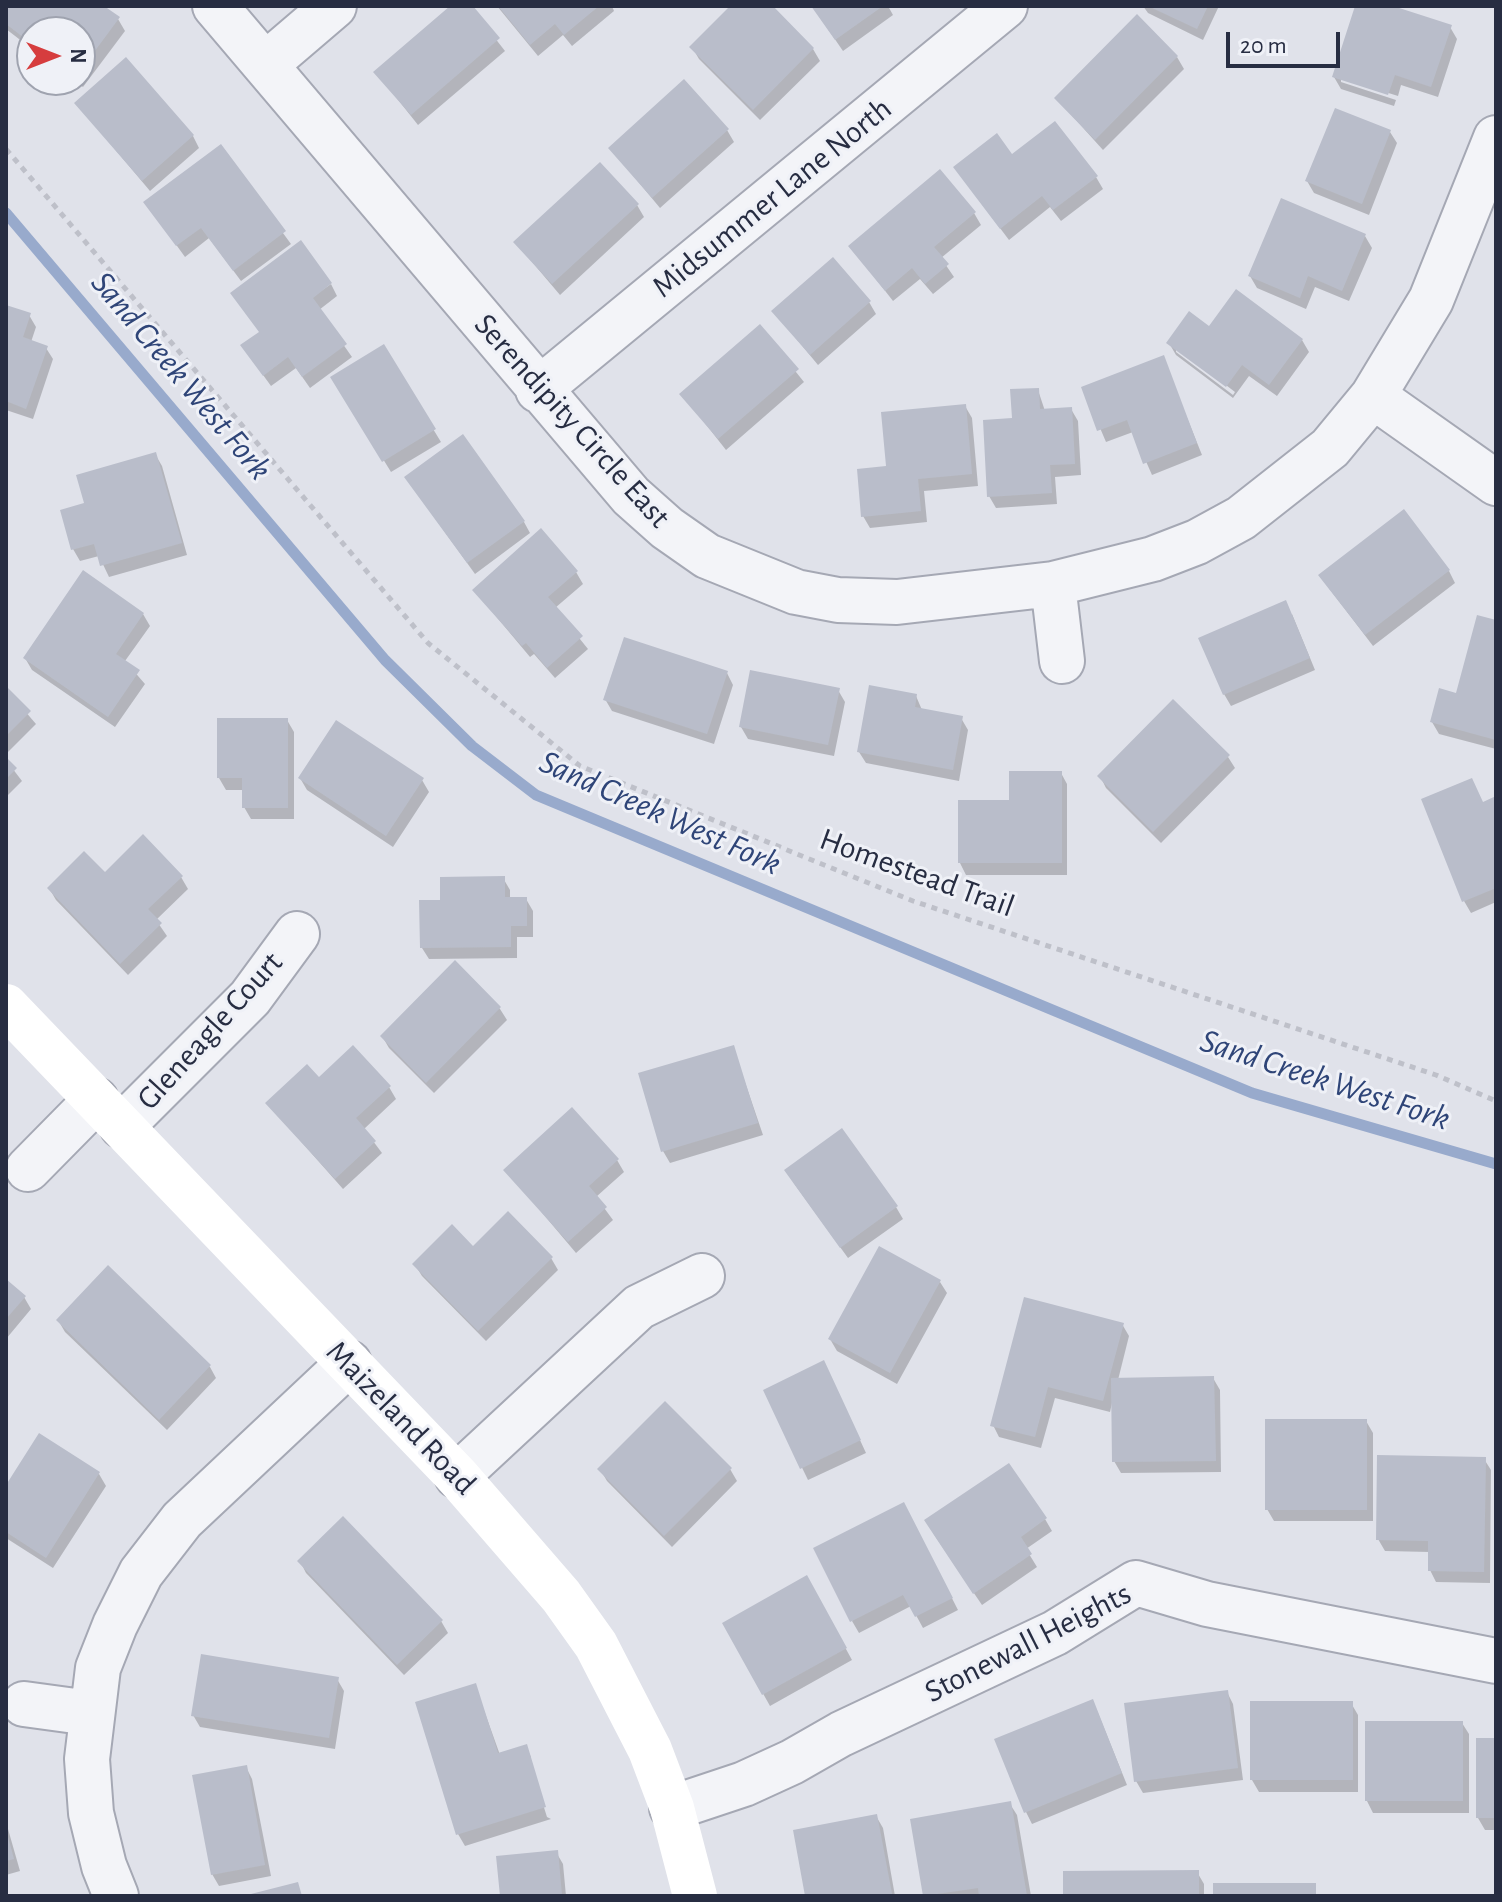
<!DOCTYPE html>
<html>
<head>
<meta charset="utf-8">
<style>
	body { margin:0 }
	#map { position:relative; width:1502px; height:1902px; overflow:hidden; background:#e0e2ea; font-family:"Alegreya Sans",sans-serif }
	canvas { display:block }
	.frame { position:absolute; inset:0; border:8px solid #272d42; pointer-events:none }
	.north { position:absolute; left:16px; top:16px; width:80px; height:80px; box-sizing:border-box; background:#eff1f7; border:2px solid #9fa3af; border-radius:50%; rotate:90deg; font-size:22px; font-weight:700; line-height:32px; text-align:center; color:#272d42 }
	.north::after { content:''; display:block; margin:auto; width:28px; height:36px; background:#d63d3e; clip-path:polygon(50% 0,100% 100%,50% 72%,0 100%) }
	.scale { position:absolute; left:1226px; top:32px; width:114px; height:36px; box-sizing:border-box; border:4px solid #272d42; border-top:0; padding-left:10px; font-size:24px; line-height:28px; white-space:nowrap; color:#272d42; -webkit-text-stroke:6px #eff1f7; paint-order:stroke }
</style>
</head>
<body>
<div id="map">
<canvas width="1502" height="1902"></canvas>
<div class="frame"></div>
<div class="north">N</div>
<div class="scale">20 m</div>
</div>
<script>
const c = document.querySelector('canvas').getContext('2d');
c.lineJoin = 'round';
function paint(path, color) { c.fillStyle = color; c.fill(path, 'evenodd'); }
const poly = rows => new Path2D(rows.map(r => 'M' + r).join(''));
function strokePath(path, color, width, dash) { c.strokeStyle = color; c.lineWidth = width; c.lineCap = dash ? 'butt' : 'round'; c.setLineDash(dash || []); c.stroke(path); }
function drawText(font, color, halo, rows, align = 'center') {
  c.font = font + ' "Alegreya Sans",sans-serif'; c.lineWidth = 6; c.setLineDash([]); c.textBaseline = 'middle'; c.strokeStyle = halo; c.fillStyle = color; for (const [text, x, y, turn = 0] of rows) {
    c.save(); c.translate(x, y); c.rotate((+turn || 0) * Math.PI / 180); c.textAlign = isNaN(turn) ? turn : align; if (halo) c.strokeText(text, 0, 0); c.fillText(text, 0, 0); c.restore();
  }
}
paint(poly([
	[6,6,101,6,118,19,125,31,83,87,74,80,80,80,80,32,32,32,32,49,6,29],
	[453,6,470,6,505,51,418,125,376,72],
	[497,6,612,6,614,11,572,46,563,35,538,56],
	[733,6,770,6,813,49,820,61,760,120,699,59,692,47],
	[812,6,888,6,893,15,843,51],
	[1143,6,1219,6,1203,40,1148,13],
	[1357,6,1387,6,1450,27,1457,39,1438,97,1401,85,1398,96,1341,78,1341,82,1396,100,1394,106,1341,89,1334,77],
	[1177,57,1184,69,1103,150,1057,99],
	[76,103,193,136,199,148,150,191],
	[727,130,734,142,660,208,611,149],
	[1390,132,1397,143,1369,215,1314,193,1307,181],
	[220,147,291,244,241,281,209,238,185,257,146,203],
	[1012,157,1096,177,1103,189,1061,221,1050,207,1009,240,963,179],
	[637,205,644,217,560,295,516,243],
	[974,213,981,225,941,258,954,277,933,294,920,279,893,301,851,247],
	[1365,236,1372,248,1349,301,1315,287,1306,309,1257,288,1250,276],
	[331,284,337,296,319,310,352,357,310,388,296,368,271,386,250,357,260,333],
	[869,302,876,314,818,365,774,312],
	[6,307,29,315,36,327,31,342,46,348,53,359,33,419,6,410],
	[760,327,804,382,726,450,682,394],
	[1209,329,1302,340,1309,352,1277,396,1249,376,1233,398,1176,355,1169,343],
	[1176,347,1235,392,1233,395,1176,352],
	[383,347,441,442,391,472,333,378],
	[1163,358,1202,455,1152,475,1133,432,1106,442,1083,388],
	[1038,390,1045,411,1071,409,1078,421,1081,475,1055,477,1057,504,996,508,989,496,1014,420],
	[965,406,972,418,978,486,924,491,927,522,870,528,863,516,888,468],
	[155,454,162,466,187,555,109,577,99,556,80,561,73,549,86,505],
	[406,478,524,522,530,533,475,574],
	[1449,571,1455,583,1373,646,1328,587],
	[576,572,583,584,555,608,588,649,555,678,534,654,530,657,474,590],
	[143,614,150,626,125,661,145,684,115,727,32,670,25,658],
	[1292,614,1315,670,1231,706,1224,694],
	[1496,622,1496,749,1439,734,1432,722,1457,695],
	[727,673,733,685,714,744,612,711,605,699],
	[6,689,36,724,6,754],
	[838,690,845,702,834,756,748,739,741,727],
	[916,696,922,710,961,718,968,730,959,781,866,763,859,752],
	[287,720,294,732,294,819,251,819,244,807,244,790,226,790,219,778],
	[1228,757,1235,768,1161,843,1106,788,1100,776],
	[6,760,22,781,6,797],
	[1061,773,1067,784,1067,875,966,875,960,863,1011,802],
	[300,778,422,780,429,792,393,847,307,790],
	[1496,798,1496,902,1471,913,1464,901,1483,804],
	[105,875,181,877,188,889,156,920,167,936,128,975,56,900,49,888],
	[503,878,510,890,510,899,526,899,533,911,533,937,517,937,517,958,429,959,422,948,442,902],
	[455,963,500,1009,507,1020,434,1093,389,1048,382,1036],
	[733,1047,763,1135,670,1163,663,1151],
	[319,1080,389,1087,396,1099,364,1129,382,1153,343,1189,267,1103],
	[617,1160,624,1172,596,1197,613,1220,576,1253,506,1170],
	[793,1182,896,1207,903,1219,848,1258],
	[551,1258,558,1270,486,1341,422,1276,415,1265],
	[108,1268,210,1367,216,1378,167,1430,65,1332,58,1320],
	[6,1282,24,1297,31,1309,6,1339],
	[940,1282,947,1293,897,1384,837,1351,830,1339],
	[1122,1324,1129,1336,1118,1380,1213,1378,1220,1390,1221,1472,1121,1473,1114,1461,1112,1403,1110,1412,1055,1398,1041,1448,999,1437,993,1425],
	[830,1375,866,1453,808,1480,765,1391],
	[1366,1421,1373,1433,1373,1521,1274,1521,1267,1509],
	[1484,1459,1491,1470,1490,1583,1436,1582,1430,1570,1430,1552,1385,1551,1378,1539],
	[600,1469,730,1469,737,1481,672,1547,607,1481],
	[99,1474,106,1486,53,1568,6,1538,6,1489],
	[910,1516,958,1610,923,1628,911,1606,859,1633,852,1621],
	[1045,1519,1052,1531,1026,1549,1037,1567,982,1605,933,1533],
	[300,1561,441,1621,448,1633,404,1675,306,1573],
	[807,1578,852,1660,770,1706,724,1624],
	[337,1679,344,1691,335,1749,200,1727,193,1715],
	[475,1685,500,1755,526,1747,531,1757,528,1757,547,1817,551,1819,465,1846,458,1834],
	[1227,1692,1233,1704,1243,1780,1143,1793,1136,1781],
	[1351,1703,1358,1715,1358,1792,1259,1792,1252,1780],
	[1098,1713,1127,1785,1032,1824,1026,1812],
	[1462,1723,1469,1734,1469,1813,1373,1813,1367,1801],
	[1496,1740,1496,1830,1485,1830,1478,1818],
	[246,1767,252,1779,271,1876,219,1886,212,1874],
	[1010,1804,1017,1815,1031,1896,925,1896,912,1820],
	[876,1816,883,1828,895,1896,808,1896,795,1832],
	[6,1822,20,1871,6,1875],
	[556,1852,563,1864,566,1896,502,1896],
	[1197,1872,1204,1884,1204,1896,1065,1896]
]), '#0003');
strokePath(poly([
	[6,213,385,660,472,746,536,795,1252,1093,1496,1164]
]), '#98aacc', 11);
paint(poly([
	[6,6,104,6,120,17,80,71,80,32,32,32,32,44,6,24],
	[450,6,473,6,500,38,411,115,373,72],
	[498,6,599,6,564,35,555,24,530,45],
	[730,6,773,6,814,48,753,110,689,47],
	[811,6,883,6,835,40],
	[1148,6,1208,6,1197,29],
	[1355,6,1393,6,1452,25,1431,87,1395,75,1388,95,1332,77],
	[1137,14,1178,56,1095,140,1054,98],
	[126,57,194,135,142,181,74,103],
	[684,79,729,129,652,198,608,148],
	[1335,108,1391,130,1362,204,1305,181],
	[1055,121,1098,176,1053,210,1042,196,1000,229,953,167,997,133,1012,154],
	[221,144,286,231,233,271,201,228,176,246,143,202],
	[600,162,639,204,552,284,513,242],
	[940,169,976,212,934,247,949,264,925,284,912,268,885,291,848,246],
	[1281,198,1366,234,1342,291,1308,276,1300,298,1248,276],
	[301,240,332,283,313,298,347,344,302,377,288,357,263,376,240,345,259,332,230,293],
	[833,257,871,301,810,355,771,311],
	[1236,289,1303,339,1269,385,1242,365,1226,387,1166,343,1189,311,1209,326],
	[6,305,31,313,23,337,48,346,26,409,6,401],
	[760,324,799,369,718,439,679,394],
	[384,344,436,429,382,462,330,377],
	[1164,355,1197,443,1143,464,1127,420,1097,431,1081,387],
	[1039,388,1040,409,1072,407,1075,464,1050,465,1052,493,987,497,983,420,1012,418,1010,389],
	[966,404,972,474,918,479,921,511,861,517,857,469,886,466,881,412],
	[463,434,525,521,467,563,404,477],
	[156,452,182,543,100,566,94,544,71,550,60,510,84,503,76,475],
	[1404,509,1450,570,1365,635,1318,575],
	[541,528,578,571,548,597,583,636,547,668,526,643,522,646,472,590],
	[83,570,144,613,116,654,140,670,108,717,23,658],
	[1286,600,1310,658,1223,695,1198,638],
	[1477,615,1496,620,1496,740,1430,722,1439,688,1456,693],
	[624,637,728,671,707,734,603,700],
	[750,670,840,688,828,745,739,727],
	[869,685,917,694,915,707,963,716,953,770,857,752],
	[6,686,31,711,6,736],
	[1173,699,1230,755,1153,832,1097,776],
	[217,718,288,718,288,808,242,808,242,778,217,778],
	[336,720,424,778,386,836,298,778],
	[6,757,17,768,6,779],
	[1009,771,1062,771,1062,863,958,863,958,800,1009,800],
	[1472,778,1483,802,1496,796,1496,888,1462,902,1421,799],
	[143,834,183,876,148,909,162,923,120,964,47,888,84,851,105,872],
	[505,876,505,897,527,897,527,926,511,926,511,947,420,948,419,900,440,900,440,877],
	[455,960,501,1007,426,1083,380,1036],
	[353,1045,391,1086,356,1118,376,1141,335,1179,265,1103,307,1064,319,1077],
	[734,1045,758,1123,661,1152,638,1073],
	[572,1107,619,1159,589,1186,607,1207,568,1242,503,1170],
	[842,1128,898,1206,840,1248,784,1170],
	[508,1211,553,1257,478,1331,412,1264,452,1224,473,1246],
	[879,1246,941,1280,890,1373,828,1339],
	[108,1265,211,1365,159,1420,56,1320],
	[6,1279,26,1296,6,1319],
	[1024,1297,1124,1323,1103,1401,1048,1387,1035,1437,990,1426],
	[824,1360,861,1440,800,1469,763,1390],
	[1214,1376,1216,1461,1112,1462,1111,1378],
	[665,1401,732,1468,664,1536,597,1469],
	[1265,1419,1367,1419,1367,1510,1265,1510],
	[39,1433,100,1472,46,1558,6,1532,6,1485],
	[1377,1455,1486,1457,1484,1572,1428,1571,1428,1541,1376,1540],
	[1009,1463,1047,1518,1021,1537,1032,1554,973,1594,924,1520],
	[904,1502,953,1598,915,1617,903,1595,850,1622,813,1548],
	[343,1516,443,1620,397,1665,297,1561],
	[807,1575,847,1648,762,1695,722,1623],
	[201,1654,339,1677,329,1738,191,1716],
	[476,1683,498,1753,527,1744,546,1807,456,1835,415,1702],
	[1228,1690,1238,1768,1134,1782,1124,1703],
	[1093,1699,1122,1773,1024,1813,994,1739],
	[1250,1701,1353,1701,1353,1780,1250,1780],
	[1365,1721,1463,1721,1463,1801,1365,1801],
	[1476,1738,1496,1738,1496,1818,1476,1818],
	[247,1765,265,1865,211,1875,192,1775],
	[1011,1801,1027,1896,979,1896,978,1888,923,1896,910,1819],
	[877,1814,892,1894,805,1896,793,1830],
	[6,1830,14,1859,6,1861],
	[558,1850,562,1896,500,1896,496,1856],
	[1199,1870,1199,1896,1063,1896,1063,1871],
	[298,1882,302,1896,247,1896,247,1895],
	[1213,1883,1316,1883,1316,1896,1213,1896]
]), '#b9bdca');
const street = poly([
	[215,6,631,496,667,528,707,556,796,592,838,600,897,602,1053,584,1153,559,1197,542,1241,518,1330,448,1373,396,1431,300,1496,138],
	[265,65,334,6],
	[538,390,1005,6],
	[1373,396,1496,483],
	[1053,584,1062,661],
	[122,1126,250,998,297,934],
	[28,1169,96,1100],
	[457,1476,639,1307,702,1276],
	[24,1704,90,1713],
	[672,1808,744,1784,792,1762,841,1734,1055,1633,1136,1583,1207,1604,1496,1661],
	[116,1896,104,1866,91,1813,87,1759,98,1668,115,1625,141,1573,182,1520,349,1363]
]);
strokePath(street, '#a5a8b4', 48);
strokePath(poly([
	[6,149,428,643,580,766,913,901,1436,1075,1496,1101]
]), '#bec0c9', 5, [6, 6]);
strokePath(street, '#f3f4f8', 44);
strokePath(poly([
	[6,1006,457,1476,561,1596,596,1645,650,1750,672,1808,695,1896]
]), '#fff', 44);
drawText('32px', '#272d42', '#eff1f7', [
	["Midsummer Lane North",772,198,-39],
	["Serendipity Circle East",572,421,48],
	["Homestead Trail",917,873,20],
	["Gleneagle Court",210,1031,-48],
	["Maizeland Road",401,1418,46],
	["Stonewall Heights",1028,1643,-27]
]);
drawText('italic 34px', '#2f4578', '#eff1f7', [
	["Sand Creek West Fork",181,376,50],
	["Sand Creek West Fork",660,813,24],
	["Sand Creek West Fork",1325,1080,18]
]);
</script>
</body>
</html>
